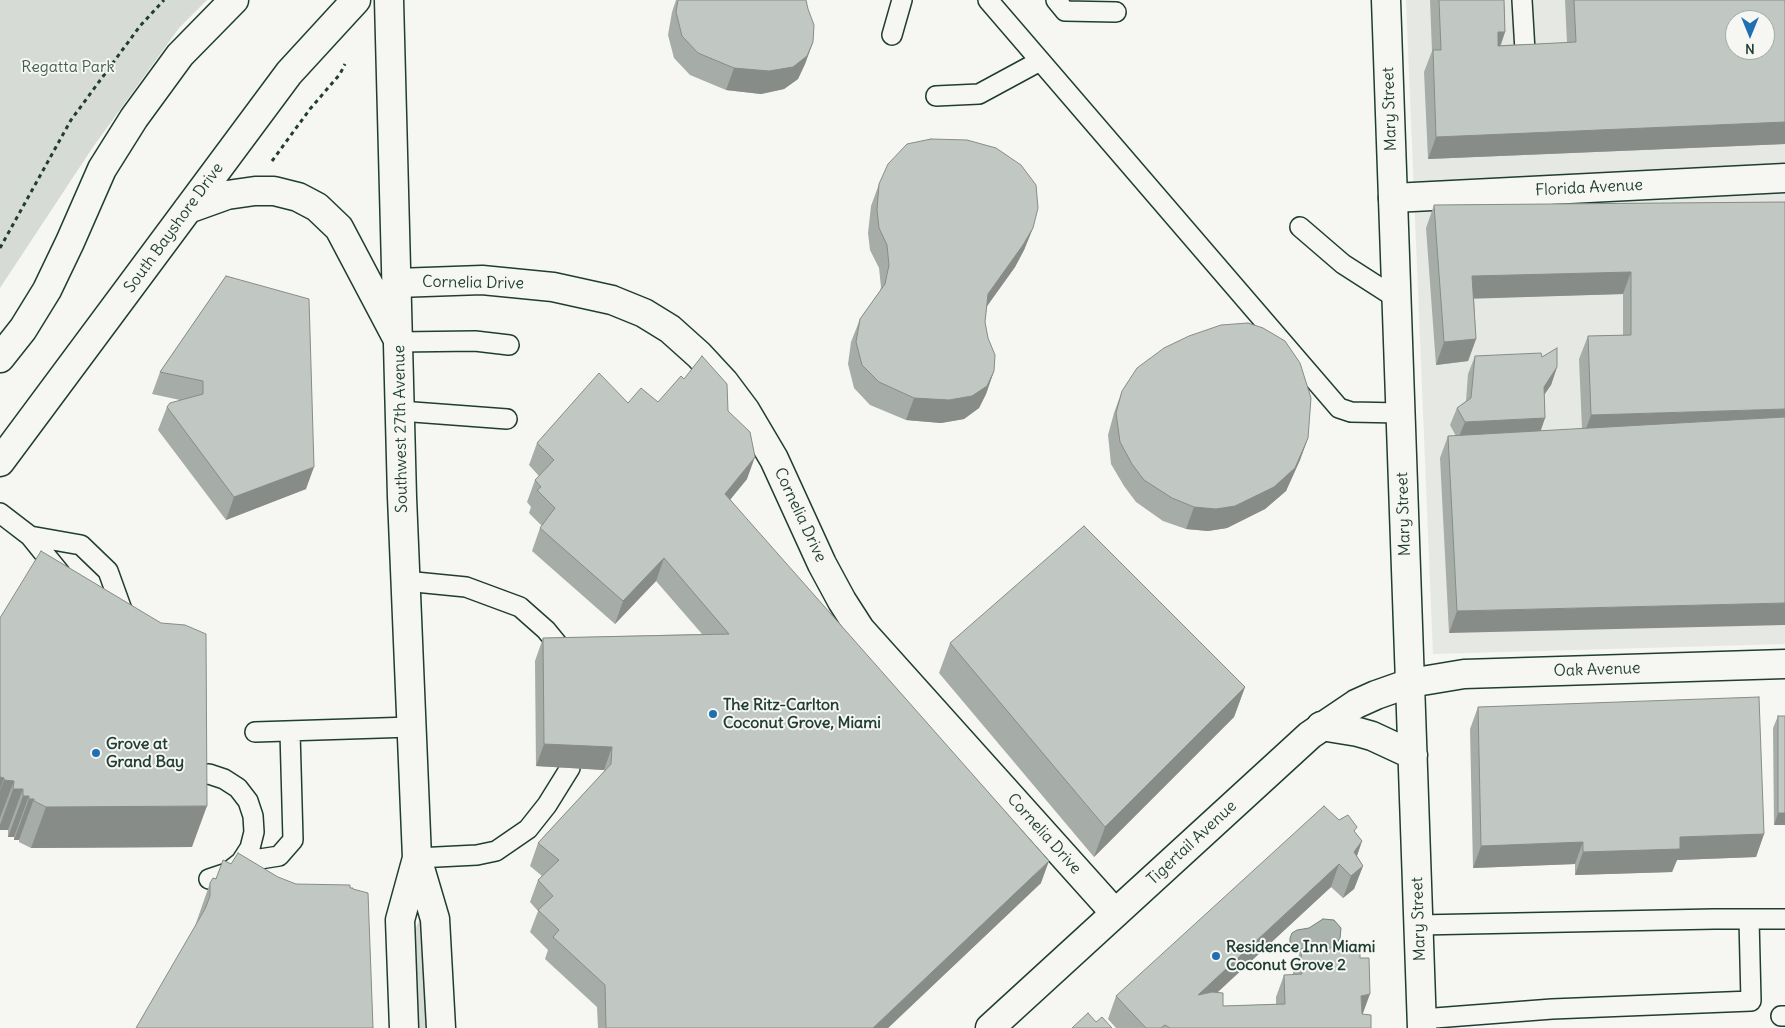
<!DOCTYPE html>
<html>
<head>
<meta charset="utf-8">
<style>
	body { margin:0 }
	#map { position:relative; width:1785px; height:1028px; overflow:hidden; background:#f6f6f2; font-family:Delius,sans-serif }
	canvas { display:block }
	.north { position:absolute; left:1725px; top:10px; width:50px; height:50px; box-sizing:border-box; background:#f6f6f2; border:1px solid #a0aca6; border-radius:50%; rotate:180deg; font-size:14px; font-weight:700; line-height:20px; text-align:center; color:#1f3d34 }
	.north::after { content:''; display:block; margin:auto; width:18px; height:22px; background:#1f6fb2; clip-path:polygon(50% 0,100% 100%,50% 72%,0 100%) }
</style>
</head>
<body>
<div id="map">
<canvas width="1785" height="1028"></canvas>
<div class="north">N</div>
</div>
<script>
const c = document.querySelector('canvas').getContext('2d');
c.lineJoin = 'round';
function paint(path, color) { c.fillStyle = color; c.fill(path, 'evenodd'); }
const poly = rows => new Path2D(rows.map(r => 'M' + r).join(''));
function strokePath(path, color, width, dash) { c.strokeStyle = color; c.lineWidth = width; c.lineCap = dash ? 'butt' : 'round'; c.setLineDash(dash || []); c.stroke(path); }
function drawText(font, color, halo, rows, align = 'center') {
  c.font = font + ' Delius,sans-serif'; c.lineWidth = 4; c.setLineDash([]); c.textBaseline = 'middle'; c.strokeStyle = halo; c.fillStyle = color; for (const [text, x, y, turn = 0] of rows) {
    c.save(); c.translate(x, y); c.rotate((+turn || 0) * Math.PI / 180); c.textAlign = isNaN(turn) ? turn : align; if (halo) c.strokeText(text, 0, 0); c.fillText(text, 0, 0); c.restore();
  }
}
paint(poly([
	[1406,0,1785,0,1785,644,1433,654],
	[1735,20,1765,20,1765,50,1735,50]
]), '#e6e8e4');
paint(poly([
	[0,0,207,0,179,28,93,147,0,288],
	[423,912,430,1028,416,1028,414,950,416,928]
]), '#d6dbd6');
const water = poly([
	[1323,919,1334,920,1341,928,1340,938,1337,943,1329,948,1303,953,1296,952,1290,945,1290,938,1292,933,1297,930,1309,928,1323,919]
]);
paint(water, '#aab3ae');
strokePath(water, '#72847d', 1);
const lane = poly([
	[988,0,1339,408,1351,412,1400,413],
	[1056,0,1065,11,1116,12],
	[1522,0,1525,51],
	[892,35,902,0],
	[936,96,979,94,1040,61],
	[1300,227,1343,264,1396,298],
	[399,342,475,341,509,345],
	[400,411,507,419],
	[0,513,30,536,60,573],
	[30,536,81,545,108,571,126,621],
	[405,581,466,587,520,607,546,630,568,657],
	[255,732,411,727],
	[181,778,192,775,209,774,224,779,238,788,248,801,253,816,254,832,250,848,241,862,227,873,209,879],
	[417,858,477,855,496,851,528,829,547,805,570,768],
	[241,862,279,856,293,840,290,732],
	[1419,925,1714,919,1785,919],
	[1781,1016,1785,1016],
	[1422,1019,1552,1009,1751,1001,1749,919]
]);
const street = poly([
	[1393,198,1785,178],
	[397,283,482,280,553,287,612,300,644,313,670,329,699,355,724,382,745,410,774,459,822,564,842,601,860,629,1115,913],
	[1321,726,1358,732,1372,736,1413,755],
	[1422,1028,1410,683,1464,674,1785,664]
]);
const secondary = poly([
	[389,0,402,497,417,858,435,919,441,1028],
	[188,209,227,195,255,191,274,191,298,197,317,207,339,228,396,336],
	[0,358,23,329,47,290,70,242,102,169,134,118,180,55,234,0],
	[0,462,289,73,356,0],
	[404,1028,400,920,417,858],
	[990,1028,1310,735,1356,704,1376,695,1410,683,1386,0]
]);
strokePath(lane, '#1f3d34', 22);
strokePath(street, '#1f3d34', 31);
strokePath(secondary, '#1f3d34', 31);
strokePath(poly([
	[272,161,310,109,340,74,345,64],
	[0,248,71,120,140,26,164,0]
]), '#1f3d34', 3, [4, 4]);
strokePath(lane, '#f6f6f2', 19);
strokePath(street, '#f6f6f2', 28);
strokePath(secondary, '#f6f6f2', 28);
paint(poly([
	[676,0,813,42,805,64,798,79,784,89,761,94,726,90,690,75,674,58,668,35,672,12],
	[1430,0,1504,0,1505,32,1501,45,1567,43,1565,0,1785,0,1785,144,1428,159,1424,72,1432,51],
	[879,184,1033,228,1024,250,1015,267,987,306,985,322,994,371,986,394,979,408,964,419,941,423,906,420,870,405,854,388,848,364,851,342,860,319,880,291,881,287,879,268,870,250,868,233,871,206],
	[1785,202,1449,633,1440,458,1448,436,1456,436,1450,425,1457,408,1466,401,1468,374,1475,356,1542,357,1557,367,1551,385,1544,395,1545,418,1540,431,1582,429,1579,359,1588,336,1623,335,1623,294,1474,298,1476,339,1468,361,1436,365,1426,228,1434,205],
	[226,276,306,489,226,520,158,430,167,407,180,400,152,394,160,372],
	[684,379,728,411,747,479,730,499,1041,883,888,1028,598,1028,597,1007,545,959,548,950,530,932,538,911,530,902,538,880,542,876,530,866,538,843,604,772,604,770,536,766,535,661,543,638,702,634,656,581,615,624,532,551,540,528,542,526,529,513,531,507,527,502,535,480,539,476,529,465,537,443,628,403,658,402],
	[1122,391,1308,438,1300,460,1286,491,1265,509,1227,528,1208,531,1186,529,1163,521,1136,502,1124,486,1111,464,1108,435,1114,413],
	[0,618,192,847,31,848,19,842,19,840,14,840,14,837,8,837,8,830,0,830],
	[950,643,1245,687,1234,717,1094,857,939,673],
	[1478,707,1764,834,1756,857,1677,860,1672,872,1575,875,1575,864,1473,868,1470,729],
	[1778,716,1785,825,1774,825,1773,728],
	[1339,820,1355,832,1362,841,1357,856,1363,866,1354,889,1343,898,1331,887,1217,992,1223,1006,1276,1004,1276,997,1284,975,1293,975,1293,971,1301,949,1362,1014,1371,1028,1116,1028,1108,1019,1116,996],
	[231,864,195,926,210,883]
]), '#a6aca8');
paint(poly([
	[1498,32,1505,32,1497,54],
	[813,42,805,64,798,79,784,89,761,94,726,90,734,68],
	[1785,122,1785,144,1428,159,1436,137],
	[1033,228,1024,250,1015,267,980,316,988,294],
	[1631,272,1623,294,1464,299,1472,276],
	[1476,339,1468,361,1436,365,1444,342],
	[1557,367,1551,385,1537,405,1544,387],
	[994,371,986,394,979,408,964,419,941,423,906,420,914,398],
	[1785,409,1785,430,1583,437,1591,415],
	[1545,418,1539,436,1458,439,1465,422],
	[1308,438,1300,460,1286,491,1265,509,1227,528,1208,531,1186,529,1194,507],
	[755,457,747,479,717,516,725,494],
	[314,467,306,489,226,520,234,497],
	[664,558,656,581,615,624,623,601],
	[1785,603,1785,625,1449,633,1457,611],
	[1245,687,1234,717,1094,857,1105,827],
	[544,744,612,747,604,770,536,766],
	[0,777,4,778,0,790],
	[4,780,14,781,0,818,0,791],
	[13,789,23,789,8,830,0,830,0,825],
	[23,796,29,796,14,837,8,837],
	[29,799,34,799,19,840,14,840],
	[207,806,192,847,31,848,46,807],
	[1778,813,1785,813,1785,825,1774,825],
	[1764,834,1756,857,1677,860,1672,872,1575,875,1583,852,1680,837],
	[1362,841,1354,864,1354,852],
	[1583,842,1575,864,1473,868,1481,846],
	[1049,861,1041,883,888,1028,873,1028],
	[1339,864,1331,887,1190,1018,1198,995],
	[1363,866,1354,889,1343,898,1351,876],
	[1370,994,1362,1016,1361,996]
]), '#878c88');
const building = poly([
	[678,0,806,0,808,9,814,25,813,42,807,56,793,67,769,71,734,68,698,53,682,36,676,12,678,0],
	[1439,0,1504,0,1505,32,1498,32,1498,46,1576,42,1574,0,1785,0,1785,122,1436,137,1433,50,1441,50,1439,0],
	[1735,20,1765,20,1765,50,1735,50,1735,20],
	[931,139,967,140,996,148,1021,165,1036,185,1038,208,1033,228,1023,245,988,294,985,322,988,338,995,355,994,371,987,386,972,396,949,400,914,398,879,382,862,365,856,342,860,319,885,284,889,265,887,245,879,228,877,210,879,184,888,164,907,144,931,139],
	[1785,202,1785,409,1591,415,1588,336,1631,335,1631,272,1472,276,1476,339,1444,342,1434,205,1785,202],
	[226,276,309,299,314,467,234,497,167,407,170,403,203,394,203,381,160,372,226,276],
	[1248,323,1263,328,1285,341,1300,363,1311,398,1308,438,1295,468,1274,487,1235,506,1216,509,1194,507,1172,498,1144,480,1132,464,1120,442,1116,413,1122,391,1137,368,1164,348,1189,336,1221,325,1248,323],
	[1557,348,1557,367,1544,387,1545,418,1465,422,1457,408,1471,398,1475,356,1541,353,1542,357,1557,348],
	[702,356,727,384,728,411,750,432,755,457,725,494,1049,861,873,1028,606,1028,605,985,553,937,559,930,538,910,553,896,538,880,559,860,538,843,611,764,612,747,544,744,543,638,729,634,664,558,623,601,540,528,555,508,537,490,541,487,535,480,554,460,537,443,599,373,628,403,641,388,658,402,681,376,684,379,702,356],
	[1785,417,1785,603,1457,611,1448,436,1785,417],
	[1084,526,1245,687,1105,827,950,643,1084,526],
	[41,551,161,623,185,625,206,634,207,806,46,807,34,801,34,799,29,799,29,796,23,796,23,789,13,789,14,781,4,780,4,778,0,777,0,618,41,551],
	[1759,697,1764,834,1680,837,1680,849,1583,852,1583,842,1481,846,1478,707,1759,697],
	[1778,716,1785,716,1785,813,1778,813,1778,716],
	[1324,806,1339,820,1348,815,1357,827,1354,831,1362,841,1354,852,1363,866,1351,876,1339,864,1198,995,1212,992,1223,993,1223,1006,1285,1004,1284,975,1302,974,1301,949,1360,947,1360,958,1369,958,1370,994,1361,996,1362,1014,1371,1015,1371,1028,1170,1028,1165,1025,1161,1028,1146,1028,1116,996,1324,806],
	[238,853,278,877,296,884,350,885,350,888,353,888,353,889,368,893,373,1028,136,1028,205,909,210,896,210,883,213,878,216,879,223,860,231,864,238,853],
	[1088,1013,1096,1022,1102,1017,1112,1028,1072,1028,1088,1013]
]);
paint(building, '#c1c8c3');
strokePath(building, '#878c88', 1);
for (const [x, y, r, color] of [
	[713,714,5,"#1f6fb2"],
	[96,753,5,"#1f6fb2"],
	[1216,956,5,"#1f6fb2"]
]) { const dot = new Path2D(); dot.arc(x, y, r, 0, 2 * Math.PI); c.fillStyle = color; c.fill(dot); strokePath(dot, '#f6f6f2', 2); }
drawText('16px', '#445d54', '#f6f6f2', [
	["Regatta Park",68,67]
]);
drawText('16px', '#1f3d34', '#f6f6f2', [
	["Mary Street",1390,109,-92],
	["Florida Avenue",1589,188,-3],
	["South Bayshore Drive",174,228,-54],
	["Cornelia Drive",473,283,1],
	["Southwest 27th Avenue",401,429,-91],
	["Mary Street",1404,514,-92],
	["Cornelia Drive",800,515,65],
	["Oak Avenue",1597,670,-2],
	["Cornelia Drive",1044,834,48],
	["Tigertail Avenue",1192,843,-43],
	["Mary Street",1419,919,-92]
]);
drawText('bold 16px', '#1f3d34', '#f6f6f2', [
	["The Ritz-Carlton",723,705],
	["Coconut Grove, Miami",723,723],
	["Grove at",106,744],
	["Grand Bay",106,762],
	["Residence Inn Miami",1226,947],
	["Coconut Grove 2",1226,965]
], 'left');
</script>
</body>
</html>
